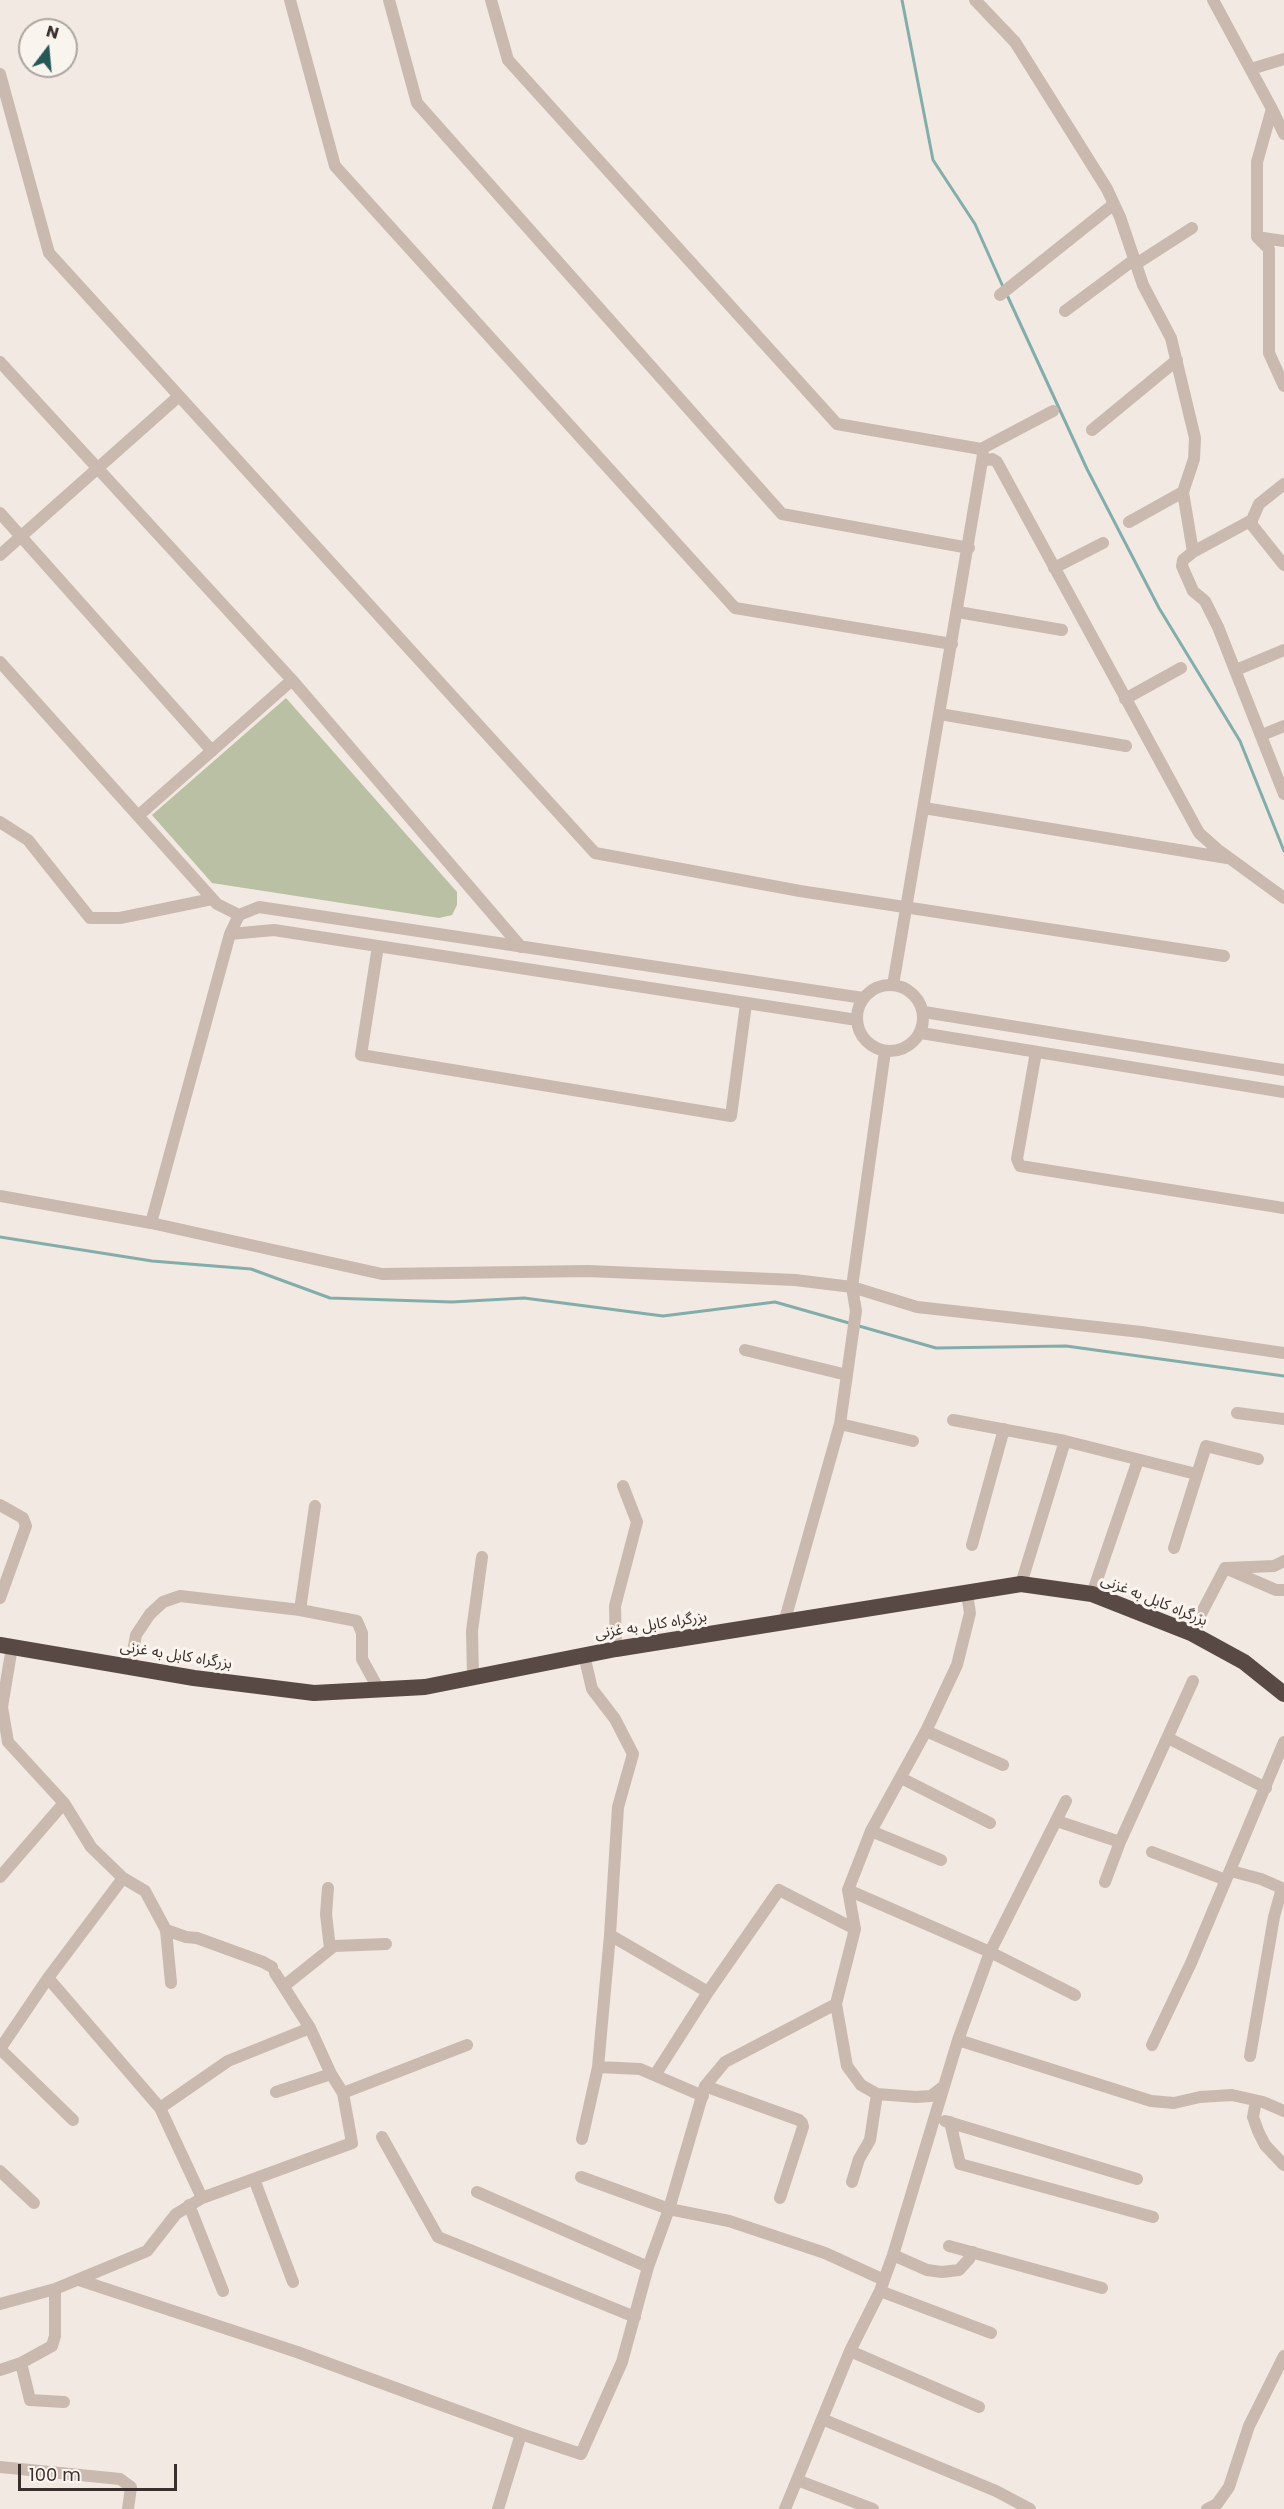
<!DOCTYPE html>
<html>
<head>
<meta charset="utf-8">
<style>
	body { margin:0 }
	#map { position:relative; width:1284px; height:2509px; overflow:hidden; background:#f2e9e2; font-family:Poppins,sans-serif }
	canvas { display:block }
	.north { position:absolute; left:18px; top:18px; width:60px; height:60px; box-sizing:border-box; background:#faf4ef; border:2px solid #ada5a1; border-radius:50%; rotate:16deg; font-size:16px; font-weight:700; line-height:24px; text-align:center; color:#392f2c }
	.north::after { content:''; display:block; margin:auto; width:21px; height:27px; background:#255856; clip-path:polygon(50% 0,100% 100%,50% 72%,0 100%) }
	.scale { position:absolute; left:18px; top:2464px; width:159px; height:27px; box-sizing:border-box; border:3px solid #392f2c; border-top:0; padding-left:8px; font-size:18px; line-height:21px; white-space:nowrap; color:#392f2c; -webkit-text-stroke:4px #faf4ef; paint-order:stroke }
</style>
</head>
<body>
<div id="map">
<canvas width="1284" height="2509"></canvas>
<div class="north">N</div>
<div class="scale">100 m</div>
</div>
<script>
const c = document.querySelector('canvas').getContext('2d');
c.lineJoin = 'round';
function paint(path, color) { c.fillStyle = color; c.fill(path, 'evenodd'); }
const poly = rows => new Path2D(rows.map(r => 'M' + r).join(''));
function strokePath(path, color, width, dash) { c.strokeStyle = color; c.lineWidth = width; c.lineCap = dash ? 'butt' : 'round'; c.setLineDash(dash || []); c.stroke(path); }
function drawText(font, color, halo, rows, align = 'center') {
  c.font = font + ' Poppins,"Noto Sans Arabic",sans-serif'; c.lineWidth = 6; c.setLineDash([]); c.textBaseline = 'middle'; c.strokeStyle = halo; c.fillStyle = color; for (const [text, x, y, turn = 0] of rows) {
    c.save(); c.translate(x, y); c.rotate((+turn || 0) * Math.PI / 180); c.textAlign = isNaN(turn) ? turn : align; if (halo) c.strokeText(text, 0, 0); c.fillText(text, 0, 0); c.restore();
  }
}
paint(poly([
	[286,698,457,892,457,905,452,915,439,918,212,883,152,815]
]), '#b9c0a3');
strokePath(poly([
	[902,0,933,160,975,224,1004,289],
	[1007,295,1087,469,1159,608,1240,741,1284,851],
	[0,1237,152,1261,251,1269,330,1298,452,1302,524,1298,663,1316,775,1302,849,1323],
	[859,1326,936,1348,1066,1346,1284,1376]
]), '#83adab', 3);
strokePath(poly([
	[290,0,335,166,735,608,952,644],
	[389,0,417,103,782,514,969,548],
	[491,0,508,60,837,424,981,449,983,455,893,985],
	[975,0,1015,42,1107,189,1120,217,1143,285,1171,338,1195,438,1194,459,1183,492,1193,552,1183,560,1182,566,1193,591,1205,601,1218,627,1284,794],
	[1213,0,1272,109,1257,162,1257,237,1269,249,1269,353,1284,386],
	[1251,69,1284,59],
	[0,74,49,253,595,853,800,891,1224,956],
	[1272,109,1284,134],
	[1257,237,1284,241],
	[1136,264,1192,228],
	[1000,295,1114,204],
	[1065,311,1135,259],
	[0,362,292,680,521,947],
	[1092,430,1177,360],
	[981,449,1053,411],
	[983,461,992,459,997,462,1199,833,1217,849,1284,898],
	[0,513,212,751],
	[1252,520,1252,525,1284,565],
	[1129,522,1183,492],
	[1193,552,1252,520,1259,504,1284,484],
	[0,555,179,396],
	[1054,568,1103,543],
	[958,612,1062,630],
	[0,662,217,904,239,915],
	[1236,670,1284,650],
	[1125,699,1181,668],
	[940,714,1126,746],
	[1262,735,1284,726],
	[924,808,1227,858],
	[138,816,292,680],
	[0,822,28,840,90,918,120,918,212,899],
	[230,934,274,930,857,1020],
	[378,946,361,1055,731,1116,746,1004],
	'857 1018a33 33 0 1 1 66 0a33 33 0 1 1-66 0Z',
	[924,1012,1284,1070],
	[921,1033,1284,1092],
	[1036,1052,1017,1159,1020,1166,1284,1208],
	[0,1196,151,1223,382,1274,588,1271,795,1280,852,1287,917,1307,1141,1332,1284,1353],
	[151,1223,230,934,239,915,259,907,863,998],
	[745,1350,847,1375],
	[1237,1413,1284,1419],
	[953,1420,1065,1441,1196,1474],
	[840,1424,913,1441],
	[0,1505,23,1518,26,1526,0,1598],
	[972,1545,1004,1429],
	[1174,1548,1206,1446,1258,1459],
	[1225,1568,1276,1590,1284,1590],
	[1227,1568,1274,1566,1284,1561],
	[1021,1584,1065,1441],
	[1092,1594,1138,1460],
	[300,1610,315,1506],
	[784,1623,840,1424,856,1311,852,1287,885,1051],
	[1191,1633,1225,1568],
	[12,1647,2,1707,8,1742,64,1803,91,1847,123,1878,145,1891,166,1930,171,1983],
	[616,1649,615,1606,637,1522,623,1486],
	[130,1667,136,1635,150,1614,163,1602,180,1596,300,1610,357,1621,362,1633,362,1659,379,1690],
	[473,1677,472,1631,482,1557],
	[926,1731,1003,1765],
	[1168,1738,1266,1788],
	[901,1778,990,1823],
	[1057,1821,1120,1842],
	[871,1831,941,1860],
	[1152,1852,1226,1880],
	[1231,1871,1261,1879,1284,1889],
	[0,1877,64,1803],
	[1105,1882,1120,1842,1193,1681],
	[328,1888,326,1914,330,1949],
	[848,1890,990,1952,1075,1995],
	[166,1930,186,1937,197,1938,263,1962,272,1967],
	[610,1935,708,1992],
	[48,1978,160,2108,202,2198],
	[284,1986,334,1946,386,1944],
	[958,2040,1151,2101,1174,2103,1200,2097,1232,2095,1263,2102,1284,2111],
	[1152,2045,1191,1963,1284,1742],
	[0,2049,48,1978,123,1878],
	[0,2049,73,2120],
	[1250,2056,1274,1917,1282,1888],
	[598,2067,640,2069,703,2096],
	[655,2075,708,1992,779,1890,855,1929],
	[705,2086,799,2120,802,2123,803,2127,780,2198],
	[944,2086,931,2096,916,2097,877,2094,861,2085,847,2066,836,2004,855,1929,848,1890,871,1831,926,1731,957,1665,970,1613,967,1594],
	[276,2092,331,2074],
	[343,2093,467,2045],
	[1256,2101,1253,2117,1258,2131,1265,2145,1284,2165],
	[160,2108,228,2061,310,2028],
	[945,2121,1137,2179],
	[950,2122,960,2164,1153,2217],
	[382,2137,438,2237,635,2317],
	[582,2139,598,2067,610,1935,618,1807,633,1754,615,1719,592,1689,584,1655],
	[0,2171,34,2203],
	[581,2177,669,2209,729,2221,825,2253,884,2280],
	[254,2179,293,2282],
	[852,2182,859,2159,870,2140,877,2094],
	[477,2192,648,2267],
	[189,2205,223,2291],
	[949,2246,1102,2288],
	[893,2255,927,2270,942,2272,959,2270,969,2259,973,2252],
	[79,2280,297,2352,521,2434,581,2454,622,2362,648,2267,669,2209,705,2086,725,2062,836,2004],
	[880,2291,991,2333],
	[0,2304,55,2289,147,2251,176,2214,202,2198,352,2143,343,2093,331,2074,310,2028,275,1973],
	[850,2351,979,2407],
	[21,2363,30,2400,64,2402],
	[0,2370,21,2363,52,2346,55,2336,55,2289],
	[822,2419,996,2491,1030,2509],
	[0,2467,120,2479,131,2487,128,2509],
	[797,2480,873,2509],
	[498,2509,521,2434],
	[785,2509,850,2351,880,2291,893,2255,958,2040,990,1952,1066,1801],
	[1207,2509,1217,2504,1229,2487,1249,2426,1284,2356]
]), '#cab9af', 12);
strokePath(poly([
	[0,1645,194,1678,314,1693,425,1687,616,1649,1021,1584,1092,1594,1191,1633,1244,1662,1284,1694]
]), '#594944', 16);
drawText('15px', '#392f2c', '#faf4ef', [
	["بزرگراه کابل به غزنی",1154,1601,22],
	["بزرگراه کابل به غزنی",651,1626,-9],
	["بزرگراه کابل به غزنی",176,1656,9]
]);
</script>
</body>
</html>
